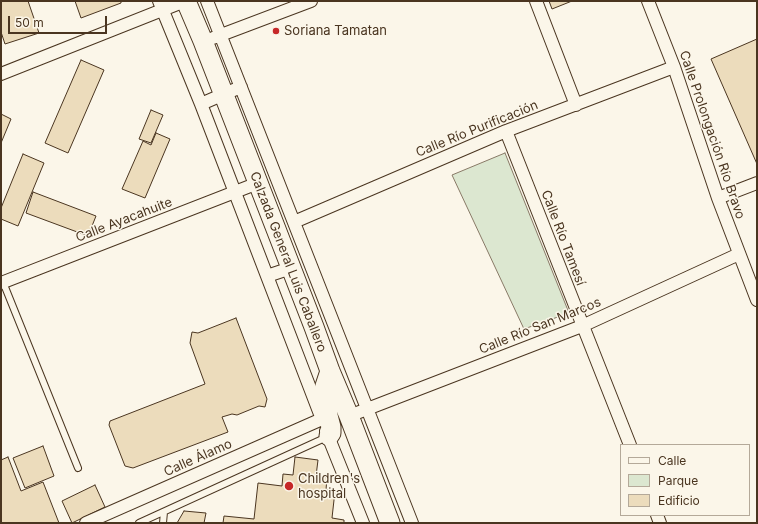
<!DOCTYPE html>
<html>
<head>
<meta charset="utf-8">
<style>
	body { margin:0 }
	#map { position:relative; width:758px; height:524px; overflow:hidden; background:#fbf6e9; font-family:Inter,sans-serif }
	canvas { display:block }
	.frame { position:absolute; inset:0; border:2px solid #4a3520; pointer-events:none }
	.legend { position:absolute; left:620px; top:444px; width:130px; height:72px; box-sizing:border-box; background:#fbf6e9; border:1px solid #b4a999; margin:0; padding:5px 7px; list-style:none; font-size:12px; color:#4a3520 }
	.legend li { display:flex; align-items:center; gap:8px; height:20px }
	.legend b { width:20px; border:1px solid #b4a999 }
	.scale { position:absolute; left:8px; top:16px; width:99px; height:18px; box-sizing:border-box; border:2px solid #4a3520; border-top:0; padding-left:5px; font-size:12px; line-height:14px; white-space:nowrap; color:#4a3520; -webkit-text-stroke:3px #fbf6e9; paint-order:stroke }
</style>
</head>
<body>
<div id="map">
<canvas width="758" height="524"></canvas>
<div class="frame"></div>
<ul class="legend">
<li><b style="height:5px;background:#fbf6e9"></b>Calle</li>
<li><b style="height:11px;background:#dce7d0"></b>Parque</li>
<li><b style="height:11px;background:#ecdcbc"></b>Edificio</li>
</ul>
<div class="scale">50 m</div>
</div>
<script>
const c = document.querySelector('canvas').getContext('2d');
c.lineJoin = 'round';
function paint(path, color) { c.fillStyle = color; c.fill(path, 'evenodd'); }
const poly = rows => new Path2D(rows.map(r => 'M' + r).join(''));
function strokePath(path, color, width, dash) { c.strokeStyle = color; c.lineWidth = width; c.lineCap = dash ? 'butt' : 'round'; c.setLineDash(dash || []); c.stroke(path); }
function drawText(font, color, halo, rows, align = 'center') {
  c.font = font + ' Inter,sans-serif'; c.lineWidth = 3; c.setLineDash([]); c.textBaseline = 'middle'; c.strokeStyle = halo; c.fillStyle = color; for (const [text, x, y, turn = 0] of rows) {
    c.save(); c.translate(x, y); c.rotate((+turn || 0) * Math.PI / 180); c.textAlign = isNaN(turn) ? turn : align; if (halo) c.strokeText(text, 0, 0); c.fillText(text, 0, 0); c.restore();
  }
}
const green = poly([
	[505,153,569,313,524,329,452,175,505,153]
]);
paint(green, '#dce7d0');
strokePath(green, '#887966', 1);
const building = poly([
	[1,1,28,1,39,33,5,44,1,32,1,1],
	[75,1,121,1,121,3,81,18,75,1],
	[549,1,572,1,552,9,549,1],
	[757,39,757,164,711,59,757,39],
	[81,60,104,70,68,153,45,143,81,60],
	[151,110,163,115,151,143,139,139,151,110],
	[1,114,11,119,1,143,1,114],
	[156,133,170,139,145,198,122,189,143,141,151,145,156,133],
	[23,154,44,163,18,226,1,219,1,208,23,154],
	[33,192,96,216,88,236,26,213,33,192],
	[236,318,267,399,265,407,259,406,237,415,232,414,222,417,228,432,133,468,125,466,109,425,110,421,205,384,190,343,192,332,198,333,236,318],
	[43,446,54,476,25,488,13,458,43,446],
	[8,457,21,491,43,482,59,523,1,523,1,460,8,457],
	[295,457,318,460,316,476,327,477,326,490,335,491,332,518,344,520,344,523,223,523,224,516,254,519,258,483,282,486,283,474,293,475,295,457],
	[95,485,105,507,72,523,62,501,95,485],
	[184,511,206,513,204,523,177,523,184,511]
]);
paint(building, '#ecdcbc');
strokePath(building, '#4a3520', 1);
const service = poly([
	[3,282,78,468],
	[139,523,327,437],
	[163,523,164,512]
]);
const minor = poly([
	[159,1,201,104,320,414],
	[207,1,412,523],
	[536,1,576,105],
	[648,1,674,67,718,198,757,300],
	[213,38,311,1],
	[1,74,185,1],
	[201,104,224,94,241,87],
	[506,131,630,445],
	[718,198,757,183],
	[294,222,506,131,674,67],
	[267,276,291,268],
	[1,283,258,183],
	[349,416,582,326,739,254],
	[326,431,363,523],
	[657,515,660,523],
	[86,523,322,419]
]);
const primary = poly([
	[186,1,203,41,314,327,330,371,349,416,390,523],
	[329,436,331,433,331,427,323,396,325,386,330,371]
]);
strokePath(service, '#4a3520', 8);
strokePath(minor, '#4a3520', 14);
strokePath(primary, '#4a3520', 21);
strokePath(service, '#fbf6e9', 6);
strokePath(minor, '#fbf6e9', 12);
strokePath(primary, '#fbf6e9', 19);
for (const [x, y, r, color] of [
	[276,31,4,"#c62828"],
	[289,486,5,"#c62828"]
]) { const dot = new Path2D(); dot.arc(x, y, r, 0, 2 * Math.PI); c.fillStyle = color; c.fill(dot); strokePath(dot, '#fbf6e9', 1.5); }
drawText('13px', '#4a3520', '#fbf6e9', [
	["Soriana Tamatan",284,31],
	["Children's",298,479],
	["hospital",298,494]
], 'left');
drawText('13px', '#4a3520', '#fbf6e9', [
	["Calle Río Purificación",477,129,-22],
	["Calle Prolongación Río Bravo",712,135,71],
	["Calle Ayacahuite",124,220,-21],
	["Calle Río Tamesí",563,238,69],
	["Calzada General Luis Caballero",288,262,69],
	["Calle Río San Marcos",540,326,-22],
	["Calle Álamo",198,458,-24]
]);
</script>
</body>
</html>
